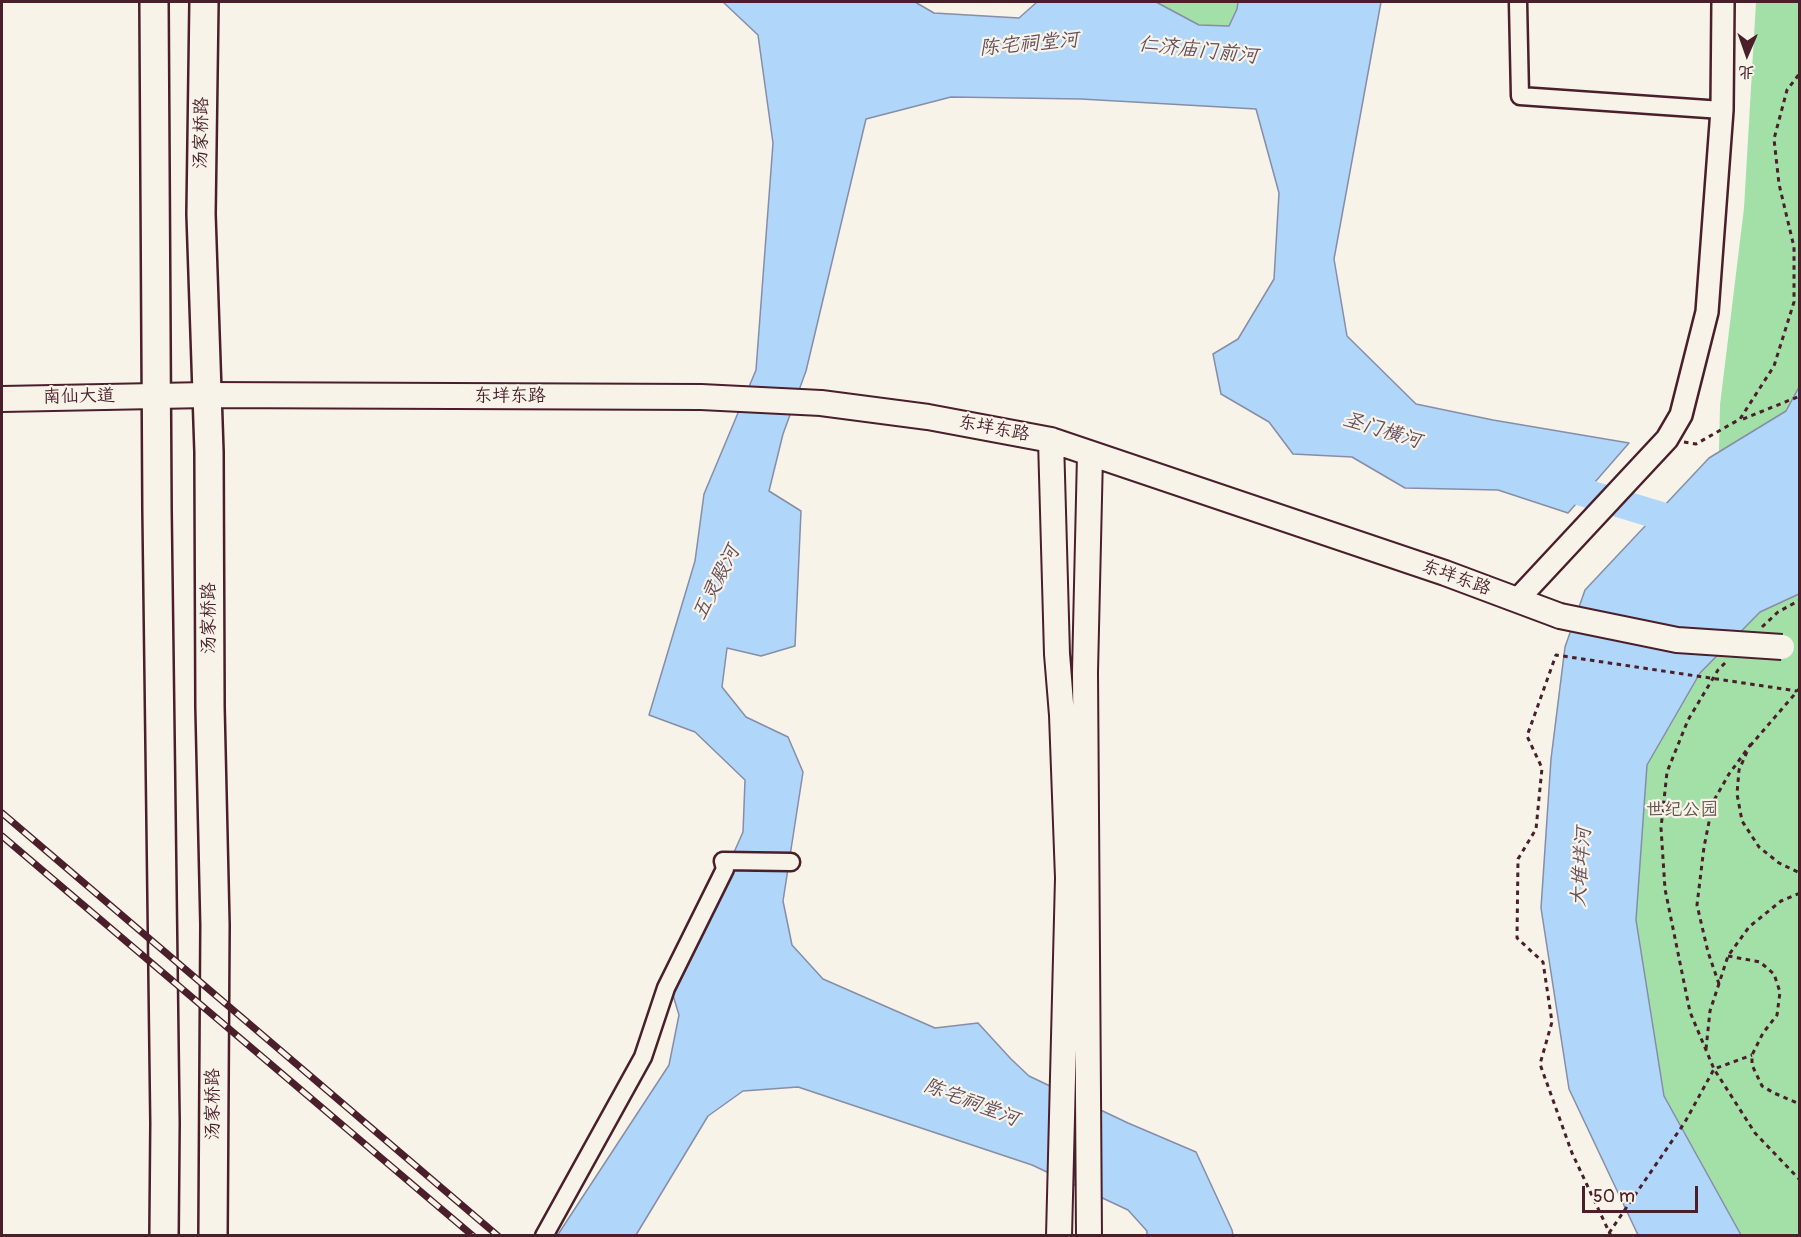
<!DOCTYPE html>
<html>
<head>
<meta charset="utf-8">
<style>
	body { margin:0 }
	#map { position:relative; width:1801px; height:1237px; overflow:hidden; background:#f7f3e8; font-family:Pangolin,"LXGW WenKai TC",sans-serif }
	canvas { display:block }
	.frame { position:absolute; inset:0; border:3px solid #4a1f2b; pointer-events:none }
	.north { position:absolute; left:1717px; top:24px; width:60px; height:60px; -webkit-text-stroke:4px #f7f3e8; paint-order:stroke; rotate:182deg; font-size:16px; font-weight:700; line-height:24px; text-align:center; color:#4a1f2b }
	.north::after { content:''; display:block; margin:auto; width:21px; height:27px; background:#4a1f2b; clip-path:polygon(50% 0,100% 100%,50% 72%,0 100%) }
	.scale { position:absolute; left:1582px; top:1186px; width:116px; height:27px; box-sizing:border-box; border:3px solid #4a1f2b; border-top:0; padding-left:8px; font-size:18px; line-height:21px; white-space:nowrap; color:#4a1f2b; -webkit-text-stroke:4px #f7f3e8; paint-order:stroke }
</style>
</head>
<body>
<div id="map">
<canvas width="1801" height="1237"></canvas>
<div class="frame"></div>
<div class="north">北</div>
<div class="scale">50 m</div>
</div>
<script>
const c = document.querySelector('canvas').getContext('2d');
c.lineJoin = 'round';
function paint(path, color) { c.fillStyle = color; c.fill(path, 'evenodd'); }
const poly = rows => new Path2D(rows.map(r => 'M' + r).join(''));
function strokePath(path, color, width, dash) { c.strokeStyle = color; c.lineWidth = width; c.lineCap = dash ? 'butt' : 'round'; c.setLineDash(dash || []); c.stroke(path); }
function drawText(font, color, halo, rows, align = 'center') {
  c.font = font + ' Pangolin,"LXGW WenKai TC",sans-serif'; c.lineWidth = 4.5; c.setLineDash([]); c.textBaseline = 'middle'; c.strokeStyle = halo; c.fillStyle = color; for (const [text, x, y, turn = 0] of rows) {
    c.save(); c.translate(x, y); c.rotate((+turn || 0) * Math.PI / 180); c.textAlign = isNaN(turn) ? turn : align; if (halo) c.strokeText(text, 0, 0); c.fillText(text, 0, 0); c.restore();
  }
}
paint(poly([
	[1156,2,1238,2,1237,9,1229,26,1199,25],
	[1756,2,1799,2,1799,1235,1639,1235,1562,786,1718,494,1720,405,1744,208]
]), '#a2e0a8');
const water = poly([
	[723,2,915,2,934,13,1019,18,1037,2,1156,2,1199,25,1229,26,1237,9,1238,2,1381,2,1334,259,1347,336,1416,404,1493,420,1629,443,1568,513,1498,490,1405,488,1352,457,1293,454,1269,422,1221,394,1213,354,1238,339,1274,279,1279,193,1256,109,1081,99,951,97,866,119,806,371,783,434,769,491,801,511,795,646,761,656,727,648,722,687,746,717,788,737,803,772,783,901,792,945,823,979,935,1028,978,1023,1011,1059,1029,1076,1128,1123,1196,1152,1232,1230,1233,1235,1147,1235,1147,1231,1128,1210,1032,1165,798,1087,743,1091,708,1116,636,1235,557,1236,669,1065,679,1015,672,992,743,832,745,780,695,732,649,715,695,561,704,494,756,370,773,143,758,35,723,2],
	[1799,387,1799,594,1760,612,1700,673,1647,765,1636,920,1664,1096,1741,1235,1638,1235,1569,1089,1541,908,1551,759,1565,647,1585,590,1709,458,1786,411,1799,387]
]);
paint(water, '#b0d6f9');
strokePath(water, '#878da7', 1.5);
strokePath(poly([
	[1549,482,1694,526]
]), '#b0d6f9', 28);
const minor = poly([
	[1518,2,1520,96,1722,110],
	[544,1236,643,1057,666,988,725,869,723,861,791,862]
]);
const tertiary = poly([
	[1517,600,1667,439,1681,415,1707,312,1722,110,1723,2]
]);
const secondary = poly([
	[2,399,207,395,701,397,821,403,928,417,1051,440,1445,573,1560,616],
	[1051,440,1057,654,1062,715,1068,878,1059,1236],
	[1089,1236,1085,672,1090,455]
]);
const primary = poly([
	[154,2,157,510,165,1123,164,1236],
	[204,2,201,214,209,452,210,707,215,925,213,1236]
]);
strokePath(minor, '#4a1f2b', 21);
strokePath(tertiary, '#4a1f2b', 26);
strokePath(secondary, '#4a1f2b', 28);
strokePath(primary, '#4a1f2b', 32);
strokePath(poly([
	[1743,419,1800,396],
	[1684,442,1696,444,1740,419,1774,366,1794,302,1794,247,1779,184,1774,139,1787,90,1800,73],
	[1762,627,1778,612,1800,600],
	[1725,663,1718,670,1688,720,1667,772,1661,828,1665,889,1690,1012,1714,1069,1755,1133,1800,1180],
	[1750,746,1800,688],
	[1747,752,1739,770,1737,794,1742,821,1759,847,1779,863,1800,873],
	[1728,956,1760,962,1774,974,1780,992,1777,1015,1763,1033,1752,1055,1752,1065,1762,1086,1774,1093,1800,1104],
	[1719,984,1708,952,1697,905,1704,847,1713,802,1729,774,1751,744],
	[1706,1049,1710,1011,1728,956,1749,927,1781,901,1800,893],
	[1609,1233,1685,1122,1714,1069,1752,1055],
	[1611,1236,1572,1153,1540,1064,1552,1022,1543,962,1517,938,1518,859,1536,829,1542,768,1527,736,1556,655,1797,691]
]), '#4a1f2b', 3, [4.5, 4.5]);
strokePath(minor, '#f7f3e8', 16);
strokePath(tertiary, '#f7f3e8', 21);
strokePath(secondary, '#f7f3e8', 24);
strokePath(primary, '#f7f3e8', 27);
const rail = poly([
	[2,813,498,1236],
	[2,836,473,1236]
]);
strokePath(rail, '#4a1f2b', 7);
strokePath(rail, '#f7f3e8', 4.5, [14]);
const secondaryBridge = poly([
	[1560,616,1677,640,1782,647]
]);
strokePath(secondaryBridge, '#4a1f2b', 28, []);
strokePath(secondaryBridge, '#f7f3e8', 24);
drawText('18px', '#4a1f2b', '#f7f3e8', [
	["汤家桥路",202,133,-89],
	["东垟东路",510,396],
	["南仙大道",79,397,-1],
	["东垟东路",994,429,11],
	["东垟东路",1456,578,20],
	["汤家桥路",209,618,-90],
	["汤家桥路",213,1104,-90]
]);
drawText('18px', '#604f4a', '#f7f3e8', [
	["世纪公园",1682,810]
]);
drawText('italic 20px', '#644d5e', '#f7f3e8', [
	["陈宅祠堂河",1029,45,-5],
	["仁济庙门前河",1198,51,6],
	["圣门横河",1382,431,17],
	["五灵殿河",717,583,-63],
	["大堆垟河",1582,867,-86],
	["陈宅祠堂河",971,1103,21]
]);
</script>
</body>
</html>
